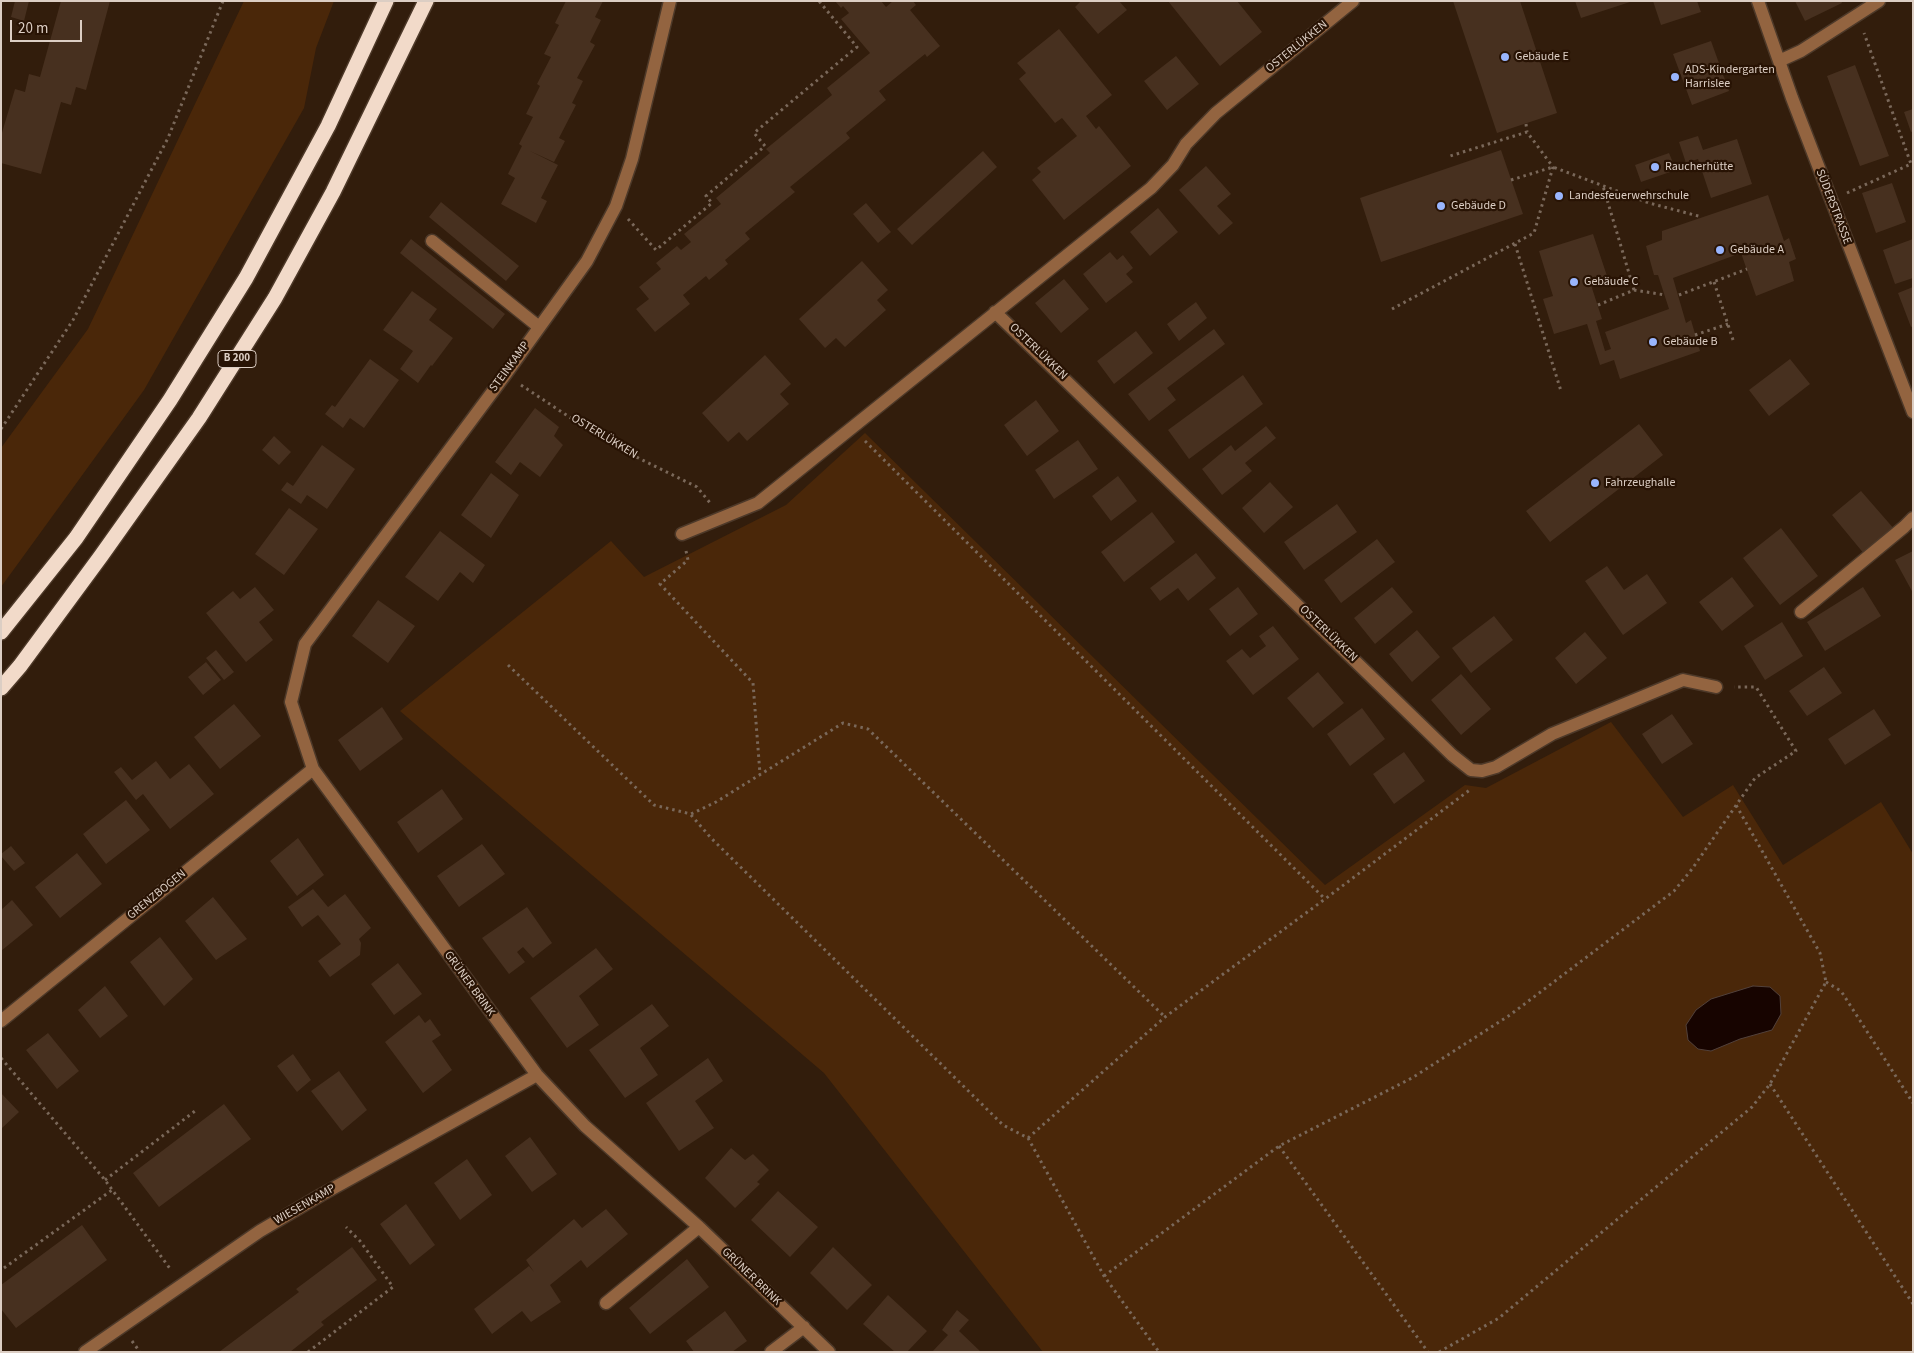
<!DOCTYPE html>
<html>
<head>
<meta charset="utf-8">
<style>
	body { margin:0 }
	#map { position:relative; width:1914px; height:1353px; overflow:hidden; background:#321d0c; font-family:"Source Sans 3",sans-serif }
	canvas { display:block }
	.frame { position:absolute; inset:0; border:2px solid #dccec4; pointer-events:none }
	.scale { position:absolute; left:10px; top:20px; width:72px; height:22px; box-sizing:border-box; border:2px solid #dccec4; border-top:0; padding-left:6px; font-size:15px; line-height:18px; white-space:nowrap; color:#dccec4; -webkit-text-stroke:4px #281304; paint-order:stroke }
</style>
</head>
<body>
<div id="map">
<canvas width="1914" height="1353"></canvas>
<div class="frame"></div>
<div class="scale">20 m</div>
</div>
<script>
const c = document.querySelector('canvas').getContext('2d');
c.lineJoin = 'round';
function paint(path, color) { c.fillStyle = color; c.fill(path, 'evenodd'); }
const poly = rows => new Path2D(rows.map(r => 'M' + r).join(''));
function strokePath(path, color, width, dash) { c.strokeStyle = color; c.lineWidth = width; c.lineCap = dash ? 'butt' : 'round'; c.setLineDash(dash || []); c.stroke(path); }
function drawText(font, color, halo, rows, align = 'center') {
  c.font = font + ' "Source Sans 3",sans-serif'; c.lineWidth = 4.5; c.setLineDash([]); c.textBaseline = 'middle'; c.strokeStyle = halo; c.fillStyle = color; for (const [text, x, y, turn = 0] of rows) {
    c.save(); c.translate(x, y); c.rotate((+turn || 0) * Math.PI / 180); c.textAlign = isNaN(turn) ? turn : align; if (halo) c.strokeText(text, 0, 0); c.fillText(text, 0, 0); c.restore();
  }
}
paint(poly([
	[244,1,334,1,316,48,304,108,144,390,1,587,1,448,88,329],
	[865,433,1325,885,1465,785,1486,788,1611,722,1683,817,1733,785,1783,865,1881,802,1913,854,1913,1352,1043,1352,824,1073,400,711,611,541,644,577,786,505]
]), '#4a2709');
const water = poly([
	[1753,986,1770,987,1780,996,1781,1014,1772,1030,1740,1039,1711,1051,1698,1049,1688,1040,1686,1025,1696,1010,1711,999,1753,986]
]);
paint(water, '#170400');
strokePath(water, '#52413b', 1);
paint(poly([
	[15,1,29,1,24,21,11,17],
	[61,1,110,1,86,90,76,87,71,105,61,102,41,174,1,163,1,136,15,89,25,92,29,74,40,77],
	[566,1,603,1,595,17,601,20,590,42,595,45,577,78,583,81,572,103,576,105,559,138,565,141,554,162,530,151,558,165,541,198,547,201,536,223,501,204,515,178,508,174,522,146,519,144,533,117,526,114,540,86,537,84,551,57,544,54,559,25,555,23],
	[835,1,881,1,886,7,893,1,913,1,916,5,910,10,940,46,927,57,925,54,879,91,886,100,846,133,850,138,790,187,795,192,745,233,750,239,725,260,728,264,709,280,706,276,683,295,690,304,655,332,636,309,649,299,639,287,661,269,656,263,677,246,681,250,691,242,684,234,721,204,716,198,770,153,766,149,832,95,827,88,870,53,841,19,849,13,843,6,841,8],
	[1081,1,1119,1,1127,10,1098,34,1075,7],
	[1168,1,1237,1,1262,32,1220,66],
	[1453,1,1520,1,1557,113,1497,133],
	[1575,1,1630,1,1630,2,1581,18],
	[1653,1,1697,1,1701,12,1661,25],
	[1795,1,1841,1,1842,3,1805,21],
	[1059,29,1112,95,1086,116,1096,129,1099,126,1131,166,1064,220,1032,180,1041,172,1037,168,1077,136,1062,118,1055,123,1019,79,1026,73,1017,63],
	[1711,41,1729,91,1692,105,1673,54],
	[1176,56,1199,84,1167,110,1144,81],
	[1855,65,1889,156,1860,166,1827,76],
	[1913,109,1913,131,1911,132,1904,112],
	[1698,136,1703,150,1737,139,1752,184,1711,198,1698,159,1686,163,1679,142],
	[1501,150,1523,214,1381,262,1360,198],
	[983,151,997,167,912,245,897,229],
	[1669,153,1676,170,1641,182,1635,165],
	[1206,166,1231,194,1217,206,1233,223,1219,235,1179,190],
	[1892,183,1906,222,1876,233,1862,193],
	[1768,195,1784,241,1789,238,1796,259,1789,262,1794,281,1756,296,1741,253,1673,278,1686,323,1691,320,1700,351,1620,379,1614,360,1600,365,1587,324,1554,334,1543,299,1553,296,1539,251,1593,234,1608,279,1591,285,1602,319,1596,321,1605,351,1611,349,1605,332,1669,309,1658,275,1654,275,1646,246,1662,240,1662,231],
	[441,202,519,266,506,281,429,217],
	[866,203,891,232,878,243,853,214],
	[1158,208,1178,232,1150,256,1130,232],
	[411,239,505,314,493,329,400,253],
	[1913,239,1913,278,1895,284,1883,250],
	[1110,252,1117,260,1123,255,1133,268,1126,274,1133,282,1106,303,1083,274],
	[862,261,888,290,877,300,886,310,845,347,836,338,825,348,799,319],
	[1064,279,1089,309,1061,333,1035,303],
	[1913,287,1913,326,1911,327,1898,293],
	[412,291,437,309,429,320,453,338,432,366,431,365,418,383,400,369,413,351,383,330],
	[1196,302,1207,318,1179,341,1167,324],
	[1214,329,1225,344,1167,388,1176,400,1149,421,1128,394],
	[1136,331,1153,353,1114,384,1097,361],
	[765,355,791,384,780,394,789,404,747,441,739,432,728,442,702,413],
	[370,359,399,380,364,428,350,418,343,428,325,414,332,405,335,407],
	[1790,359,1810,384,1769,416,1749,390],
	[1243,375,1263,404,1189,459,1168,430],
	[1036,400,1059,431,1027,456,1004,425],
	[535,408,559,427,554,436,563,445,540,477,520,462,511,475,495,462],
	[1639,424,1663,455,1550,542,1526,511],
	[1266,426,1276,438,1245,463,1252,471,1222,495,1202,469,1231,445,1235,451],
	[274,436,291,452,279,465,262,450],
	[1078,440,1098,469,1054,499,1035,470],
	[322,445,355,469,327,509,307,495,301,504,281,490,287,482,293,486],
	[491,473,519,495,491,538,461,515],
	[1118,476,1137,501,1111,521,1092,496],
	[1270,482,1293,507,1264,533,1242,508],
	[1861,491,1895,530,1865,555,1832,515],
	[1337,504,1357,532,1304,570,1284,542],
	[289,508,318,529,284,575,255,554],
	[1152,512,1175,542,1124,582,1101,552],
	[1781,528,1818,576,1780,605,1743,558],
	[440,531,485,565,473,583,460,572,438,601,405,577],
	[1377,539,1395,562,1341,603,1324,580],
	[1913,551,1913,593,1895,560],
	[1196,553,1216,578,1188,601,1178,588,1160,601,1150,588],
	[1607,566,1624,590,1647,574,1667,603,1623,635,1585,581],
	[1732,577,1754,606,1722,631,1699,602],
	[255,587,274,610,259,622,273,640,246,662,206,613,233,591,240,599],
	[1238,587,1258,614,1230,636,1209,609],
	[1392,587,1413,612,1375,644,1354,618],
	[1863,587,1881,616,1825,651,1807,622],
	[378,600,415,626,388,663,352,636],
	[1494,616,1513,640,1471,673,1452,648],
	[1782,622,1803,656,1765,680,1744,646],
	[1273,626,1299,659,1253,695,1226,661,1242,649,1250,658,1266,646,1259,636],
	[1417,630,1440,657,1412,682,1389,654],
	[1585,632,1607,658,1576,684,1555,658],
	[216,650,234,672,224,680,206,658],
	[206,662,221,680,203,695,188,677],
	[1824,667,1842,693,1807,716,1789,691],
	[1318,672,1344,703,1313,728,1287,698],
	[1461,674,1491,709,1461,735,1431,700],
	[234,704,261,736,220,769,194,737],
	[382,707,403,739,360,771,338,740],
	[1362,708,1385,739,1350,766,1327,734],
	[1874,709,1891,735,1845,765,1828,739],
	[1672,714,1693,744,1662,764,1642,734],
	[1404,752,1425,781,1394,804,1373,774],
	[156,761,170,779,189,764,214,794,170,829,143,794,136,800,114,772,121,767,132,780],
	[442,789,463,819,418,853,397,822],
	[126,800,150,830,106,864,83,834],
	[298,838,324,875,297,896,270,861],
	[482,844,505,874,459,907,437,876],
	[11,846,25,863,14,871,1,856,1,854],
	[77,853,102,884,60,918,35,887],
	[313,889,328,907,345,894,371,928,359,939,361,943,360,955,330,977,318,961,341,944,318,915,302,927,288,907],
	[213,897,247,939,216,960,185,921],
	[12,900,33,925,1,951,1,910],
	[527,907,552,943,533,958,523,947,517,952,525,962,509,974,482,938],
	[160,937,193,979,164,1006,130,962],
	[596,948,613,969,579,996,599,1025,567,1048,530,998],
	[398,963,422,994,394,1015,371,984],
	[105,986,128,1016,100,1038,78,1010],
	[652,1004,669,1026,640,1048,658,1075,625,1098,589,1050],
	[419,1015,425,1023,430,1019,441,1035,432,1041,452,1070,423,1093,385,1042],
	[48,1033,79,1071,57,1089,26,1050],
	[293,1054,311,1080,297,1092,277,1066],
	[708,1058,723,1081,695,1101,714,1128,679,1151,646,1103],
	[339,1071,367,1110,342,1131,311,1091],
	[1,1093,19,1112,1,1129],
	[224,1104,251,1139,159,1207,133,1173],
	[530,1137,557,1174,532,1192,505,1156],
	[731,1148,745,1160,753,1154,769,1170,757,1182,760,1184,735,1208,705,1178],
	[467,1159,492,1195,460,1220,434,1183],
	[778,1191,818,1227,790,1257,751,1220],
	[406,1204,435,1245,410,1265,380,1224],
	[606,1209,628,1234,587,1268,581,1260,550,1285,561,1302,531,1322,522,1311,492,1334,474,1309,529,1266,534,1272,526,1260,574,1219,582,1228],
	[82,1225,107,1260,16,1328,1,1309,1,1285],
	[352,1247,377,1280,321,1322,324,1325,290,1352,219,1352,299,1292,296,1289],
	[833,1247,872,1285,847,1310,810,1273],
	[687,1259,709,1287,650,1334,629,1308],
	[888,1295,927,1331,907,1352,895,1352,863,1324],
	[957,1310,969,1320,959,1331,981,1352,932,1352,948,1335,942,1330],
	[725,1311,747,1341,732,1352,694,1352,686,1341]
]), '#47301f');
const minor = poly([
	[670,1,632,159,616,206,587,261,505,375,305,644,291,702,313,769,537,1075,585,1126,699,1227,829,1352],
	[1758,1,1792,98,1913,412],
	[1779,61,1801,51,1879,1],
	[432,241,539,327],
	[995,312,1452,755,1471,770,1482,771,1496,767,1552,734,1683,680,1716,687],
	[682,534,758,503,1151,188,1173,165,1186,144,1216,113,1353,1],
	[1801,612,1904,527,1913,518],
	[1,1021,313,769],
	[606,1303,699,1227],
	[85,1352,260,1231,321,1195,537,1075],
	[771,1352,804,1327]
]);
const highway = poly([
	[1,632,76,538,170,400,246,278,328,126,386,1],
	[1,688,20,666,101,556,199,418,275,298,333,192,426,1]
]);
strokePath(minor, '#4d3929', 15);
strokePath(highway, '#4d3929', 18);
strokePath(poly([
	[1526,124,1527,132],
	[1511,180,1553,167,1649,203,1702,217],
	[1847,193,1911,164,1864,33],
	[628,219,656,250,712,203,706,196,765,146,754,133,857,47,819,1],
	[1515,244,1561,391],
	[1714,282,1734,343],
	[1634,290,1665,295],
	[1679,295,1747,269],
	[1598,305,1634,290,1603,186],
	[1392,309,1534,233,1553,167,1527,132,1447,157],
	[1695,335,1728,324],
	[521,385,610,444,697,487,711,504],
	[1,429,73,320,168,138,223,1],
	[865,441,1325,899],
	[686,551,688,560,660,584,753,683,760,774],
	[508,665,654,805,691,814,716,802,843,723,868,729,1165,1017],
	[691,815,711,838,1003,1125,1028,1138,1104,1276,1159,1352],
	[1826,982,1841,991,1913,1103],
	[1,1058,105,1180,171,1270],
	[1770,1084,1913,1304],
	[1028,1138,1165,1017,1325,899,1471,789],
	[1279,1146,1428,1352],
	[105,1180,195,1111],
	[4,1268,112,1190],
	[1104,1276,1279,1146,1412,1078,1510,1015,1674,891,1692,869,1755,778,1796,751,1756,687,1734,687],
	[132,1341,140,1352],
	[308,1352,393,1287,360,1241,346,1227],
	[1439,1352,1499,1318,1752,1107,1770,1084,1826,982,1820,953,1736,805]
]), '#7a685a', 3, [2.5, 4]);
strokePath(minor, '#936440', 12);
strokePath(highway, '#f2dac9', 15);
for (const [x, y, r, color] of [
	[1505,57,5,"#99b5fd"],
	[1675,77,5,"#99b5fd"],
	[1655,167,5,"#99b5fd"],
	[1559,196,5,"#99b5fd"],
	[1441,206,5,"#99b5fd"],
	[1720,250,5,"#99b5fd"],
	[1574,282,5,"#99b5fd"],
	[1653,342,5,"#99b5fd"],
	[1595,483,5,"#99b5fd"]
]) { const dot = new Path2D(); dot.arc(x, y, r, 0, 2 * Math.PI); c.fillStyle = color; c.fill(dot); strokePath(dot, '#281304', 2); }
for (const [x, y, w] of [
	[237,359,38]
]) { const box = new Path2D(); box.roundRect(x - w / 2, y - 8.5, w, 17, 4); c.fillStyle = '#281304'; c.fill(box); strokePath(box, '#dccec4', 1); }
drawText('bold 11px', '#dccec4', null, [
	["B 200",237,359]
]);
drawText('12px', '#dccec4', '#281304', [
	["OSTERLÜKKEN",1297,47,-39],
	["SÜDERSTRASSE",1833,207,69],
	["OSTERLÜKKEN",1038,352,44],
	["STEINKAMP",510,367,-54],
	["OSTERLÜKKEN",604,437,31],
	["OSTERLÜKKEN",1328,634,44],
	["GRENZBOGEN",157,895,-39],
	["GRÜNER BRINK",469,984,54],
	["WIESENKAMP",305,1205,-30],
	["GRÜNER BRINK",751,1277,44]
]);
drawText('12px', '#dccec4', '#281304', [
	["Gebäude E",1515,57],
	["ADS-Kindergarten",1685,70],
	["Harrislee",1685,84],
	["Raucherhütte",1665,167],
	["Landesfeuerwehrschule",1569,196],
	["Gebäude D",1451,206],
	["Gebäude A",1730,250],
	["Gebäude C",1584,282],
	["Gebäude B",1663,342],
	["Fahrzeughalle",1605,483]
], 'left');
</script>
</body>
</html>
